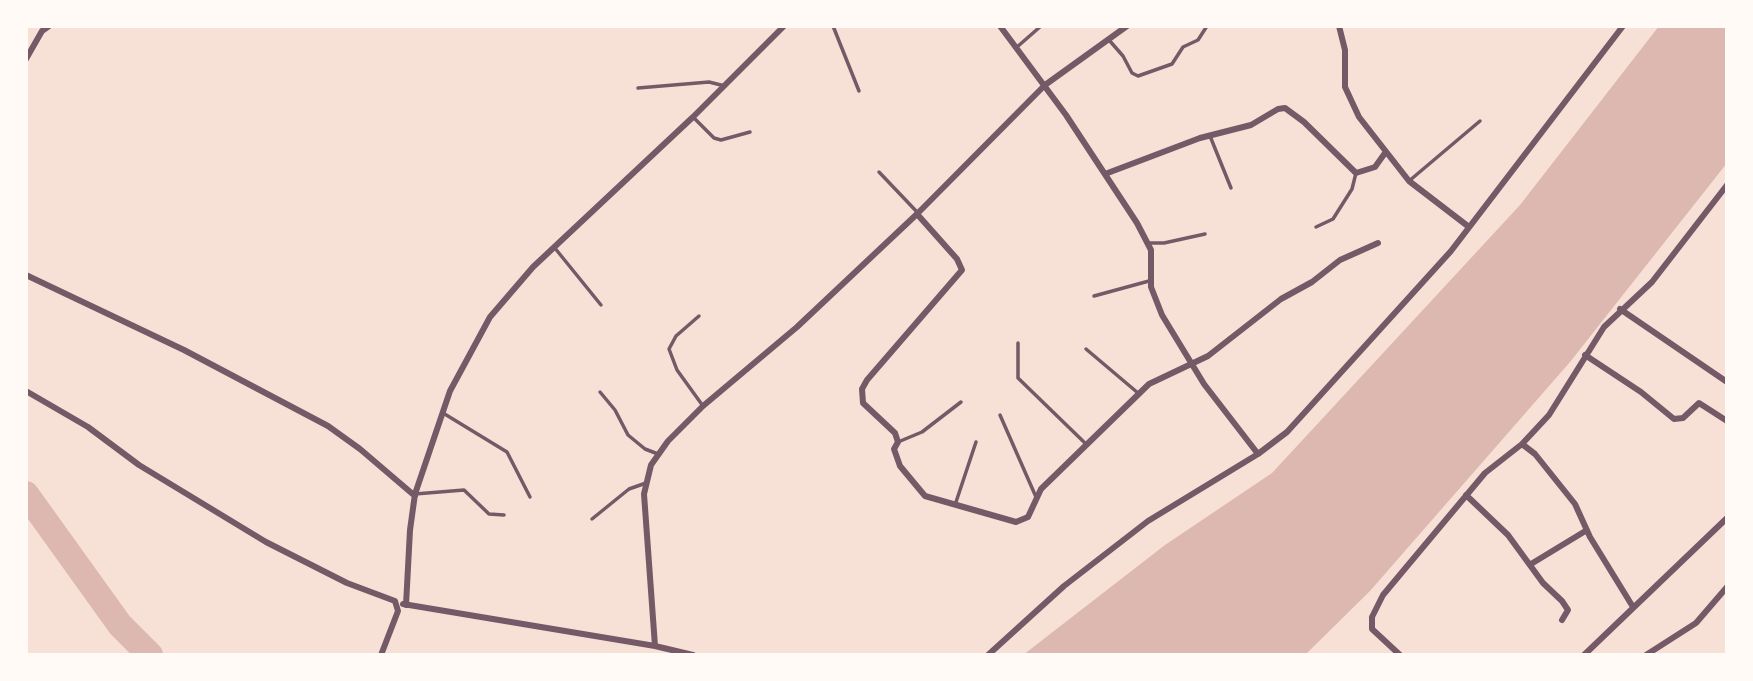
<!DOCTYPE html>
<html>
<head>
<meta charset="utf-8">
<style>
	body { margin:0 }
	#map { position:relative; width:1753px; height:681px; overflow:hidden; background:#f7e1d7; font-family:"Space Grotesk",sans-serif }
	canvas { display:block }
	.frame { position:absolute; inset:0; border:28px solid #fffaf5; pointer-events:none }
</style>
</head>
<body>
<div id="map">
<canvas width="1753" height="681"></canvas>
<div class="frame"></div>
</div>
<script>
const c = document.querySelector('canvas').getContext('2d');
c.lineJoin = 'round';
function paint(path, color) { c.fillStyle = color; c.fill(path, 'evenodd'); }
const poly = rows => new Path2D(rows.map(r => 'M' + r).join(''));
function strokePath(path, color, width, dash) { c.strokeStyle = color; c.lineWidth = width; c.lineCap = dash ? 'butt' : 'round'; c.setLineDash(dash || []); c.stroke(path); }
paint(poly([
	[1659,26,1727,26,1727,163,1570,362,1370,591,1305,655,1023,655,1165,545,1272,473,1520,205]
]), '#dcb8b0');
strokePath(poly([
	[26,494,120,625,150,655]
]), '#dcb8b0', 26);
strokePath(poly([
	[833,26,859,91],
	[1109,40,1123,56,1132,73,1138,76,1172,64,1183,47,1198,40,1207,26],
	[1017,47,1041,26],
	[638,88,709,82,725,86],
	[693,117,714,138,721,140,750,132],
	[1210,136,1231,188],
	[879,172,918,213],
	[1409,181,1480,121],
	[1316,227,1333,219,1352,189,1356,173],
	[1149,243,1164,243,1205,234],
	[554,247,601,305],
	[1094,296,1149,281],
	[699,316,676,336,669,349,677,370,703,406],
	[1018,343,1018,378,1086,444],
	[1086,349,1138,393],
	[600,392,615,410,628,435,645,449,658,454],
	[443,413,507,452,530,497],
	[1000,415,1036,497],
	[898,442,922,432,961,402],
	[415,494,464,490,489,514,504,515],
	[955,505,976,442],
	[592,519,629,489,646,483]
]), '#755966', 3.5);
strokePath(poly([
	[1000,26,1066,115,1137,223,1151,250,1151,287,1162,315,1204,384,1258,454],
	[1339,26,1345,50,1345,87,1359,117,1409,181,1469,227],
	[26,59,42,31,49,26],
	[1105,174,1200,138,1251,125,1278,109,1285,108,1304,122,1356,173,1375,167,1385,153],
	[917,214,957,259,962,270,867,380,862,389,863,403,895,433,898,442,894,449,900,466,925,496,1016,522,1028,517,1041,489,1149,384,1208,356,1281,299,1312,282,1340,260,1378,243],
	[26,275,184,350,328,426,360,449,415,496],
	[1620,309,1727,382],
	[1585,355,1641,392,1674,419,1683,418,1699,403,1727,421],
	[26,391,88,427,139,465,266,542,347,583,395,601,398,611,381,655],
	[1522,444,1535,454,1575,504,1590,537,1633,607],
	[1466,495,1508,535,1543,583,1562,601,1568,610,1562,620],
	[1531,564,1587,530],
	[403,604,655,646,693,655],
	[406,605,410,530,415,494,450,391,490,317,533,267,693,117,784,26],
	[655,646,644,494,651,465,668,441,703,406,797,327,917,214,1045,85,1127,26],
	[988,655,1064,586,1148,521,1258,454,1287,432,1451,251,1623,26],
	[1400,655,1372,629,1372,617,1383,595,1485,473,1522,444,1549,415,1604,327,1652,282,1727,185],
	[1584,655,1727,518],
	[1646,655,1696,623,1727,587]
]), '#755966', 6);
</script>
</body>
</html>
